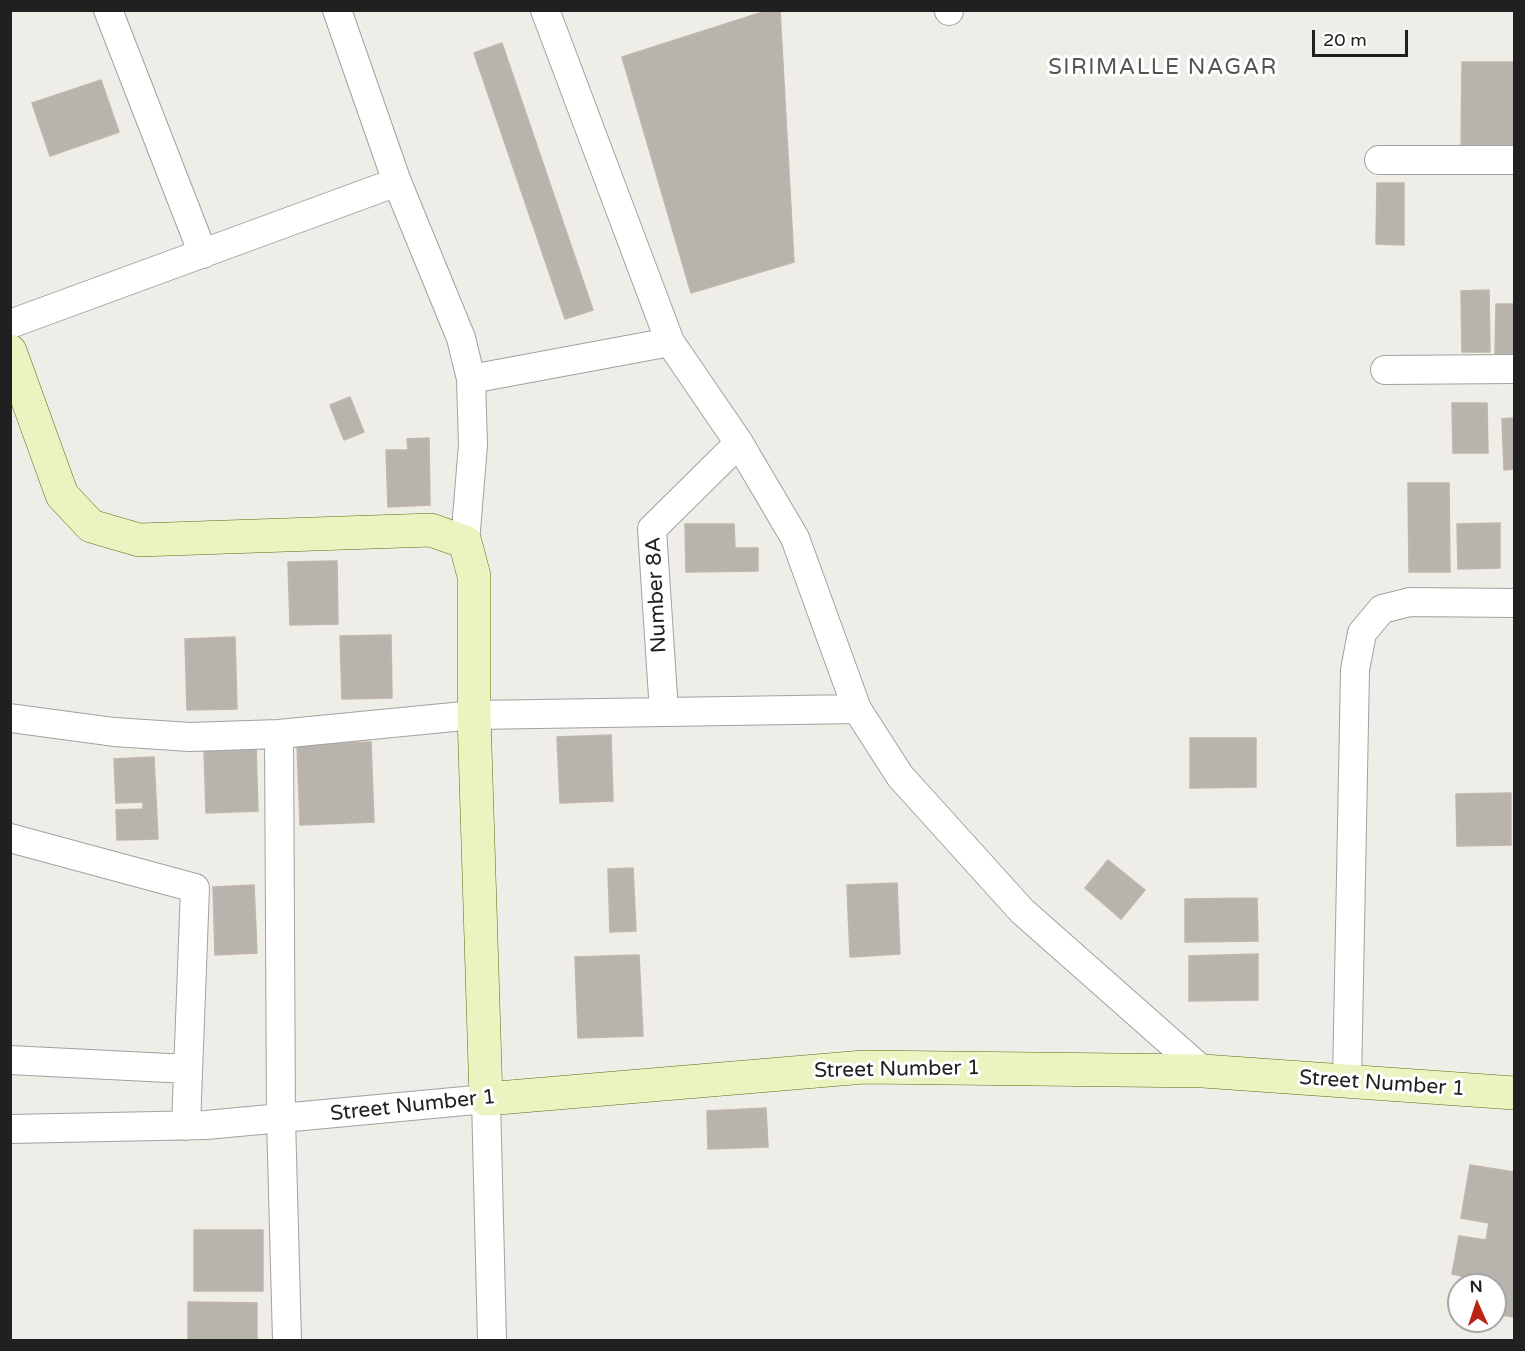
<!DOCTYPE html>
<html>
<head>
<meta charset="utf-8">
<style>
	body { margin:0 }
	#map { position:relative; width:1525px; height:1351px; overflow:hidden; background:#efede7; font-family:"Varela Round",sans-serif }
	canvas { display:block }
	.frame { position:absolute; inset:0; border:12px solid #202020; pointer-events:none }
	.north { position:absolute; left:1447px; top:1273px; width:60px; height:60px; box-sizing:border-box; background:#fff; border:2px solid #a6a6a6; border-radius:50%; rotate:357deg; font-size:16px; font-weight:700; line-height:24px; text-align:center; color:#202020 }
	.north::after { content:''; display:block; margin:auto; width:21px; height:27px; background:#ba2415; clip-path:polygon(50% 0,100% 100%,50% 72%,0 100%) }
	.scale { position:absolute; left:1312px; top:30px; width:96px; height:27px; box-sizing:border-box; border:3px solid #202020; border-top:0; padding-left:8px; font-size:18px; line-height:21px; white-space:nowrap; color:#202020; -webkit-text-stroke:4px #fff; paint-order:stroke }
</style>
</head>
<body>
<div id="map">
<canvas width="1525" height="1351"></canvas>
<div class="frame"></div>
<div class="north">N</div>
<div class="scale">20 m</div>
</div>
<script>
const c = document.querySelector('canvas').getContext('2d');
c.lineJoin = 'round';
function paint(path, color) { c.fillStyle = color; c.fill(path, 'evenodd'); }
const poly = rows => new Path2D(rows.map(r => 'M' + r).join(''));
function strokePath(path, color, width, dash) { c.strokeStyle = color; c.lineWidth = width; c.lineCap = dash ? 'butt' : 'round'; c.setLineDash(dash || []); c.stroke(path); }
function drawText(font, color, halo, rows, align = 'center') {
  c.font = font + ' "Varela Round",sans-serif'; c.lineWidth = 6; c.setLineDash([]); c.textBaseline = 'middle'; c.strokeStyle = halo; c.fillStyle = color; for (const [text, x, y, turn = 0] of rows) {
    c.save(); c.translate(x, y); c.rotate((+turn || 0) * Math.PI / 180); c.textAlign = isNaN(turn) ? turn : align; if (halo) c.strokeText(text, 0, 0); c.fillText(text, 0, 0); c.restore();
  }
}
const building = poly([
	[769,10,780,10,794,262,691,293,622,57,769,10],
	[502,43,593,310,565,319,474,53,502,43],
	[1462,62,1514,62,1514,155,1461,155,1462,62],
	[101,80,119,132,50,156,32,103,101,80],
	[1377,183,1404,183,1404,245,1376,244,1377,183],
	[1489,290,1490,352,1462,352,1461,291,1489,290],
	[1496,304,1514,304,1514,354,1495,354,1496,304],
	[350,397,364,432,344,440,330,405,350,397],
	[1452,403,1487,403,1488,453,1453,453,1452,403],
	[1514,418,1514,469,1504,470,1502,419,1514,418],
	[429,438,430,505,388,507,386,450,408,450,407,439,429,438],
	[1408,483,1449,483,1450,572,1409,572,1408,483],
	[1500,523,1500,568,1458,569,1457,524,1500,523],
	[685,524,734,524,735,548,758,548,758,571,686,572,685,524],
	[337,561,338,624,290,625,288,562,337,561],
	[391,635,392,698,342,699,340,636,391,635],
	[235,637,237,709,187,710,185,639,235,637],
	[611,735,613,801,560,803,557,737,611,735],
	[1190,738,1256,738,1256,787,1190,788,1190,738],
	[371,742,374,822,300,825,297,745,371,742],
	[256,747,258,811,206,813,204,749,256,747],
	[154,757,158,839,117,840,116,810,143,809,143,802,116,803,114,759,154,757],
	[1511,793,1511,845,1457,846,1456,794,1511,793],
	[1108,860,1145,890,1121,919,1085,888,1108,860],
	[633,868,636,931,610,932,608,869,633,868],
	[897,883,900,954,850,957,847,885,897,883],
	[254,885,257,953,215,955,213,887,254,885],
	[1257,898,1258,941,1185,942,1185,899,1257,898],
	[1258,954,1258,1000,1189,1001,1189,956,1258,954],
	[639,955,643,1036,578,1038,575,957,639,955],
	[766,1108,768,1147,708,1149,707,1111,766,1108],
	[1470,1165,1514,1172,1514,1317,1495,1314,1498,1285,1461,1285,1462,1276,1452,1274,1459,1236,1486,1240,1489,1223,1461,1218,1470,1165],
	[194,1230,263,1230,263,1291,194,1291,194,1230],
	[188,1302,257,1303,257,1340,188,1340,188,1302]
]);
paint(building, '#b8b3ad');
strokePath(building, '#c0b6ab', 1.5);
const street = poly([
	[108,10,203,254],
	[337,10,397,182,461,338,471,379,473,445,465,542],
	[545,10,670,342,739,443,795,538,857,709,900,776,1022,911,1203,1071],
	[949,10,949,11],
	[1379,160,1514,160],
	[10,324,397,182],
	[1385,370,1514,369],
	[471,379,670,342],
	[664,712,652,529,739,443],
	[10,718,114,732,190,737,279,734,474,715,857,709],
	[279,734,281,1119,287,1340],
	[10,838,195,888,186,1126],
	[10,1060,188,1069],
	[1347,1082,1355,670,1362,633,1382,609,1410,602,1514,603],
	[10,1129,206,1125,486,1099,492,1340]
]);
const secondary = poly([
	[10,351,62,495,91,526,139,540,431,530,465,542,474,576,474,715,486,1099,864,1067,1203,1071,1514,1093]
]);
strokePath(street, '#a1a1a1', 30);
strokePath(secondary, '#5b6d11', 34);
strokePath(street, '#fff', 28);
strokePath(secondary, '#ecf3c1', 33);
drawText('21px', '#202020', '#fff', [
	["Number 8A",657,595,-93],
	["Street Number 1",897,1070,-1],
	["Street Number 1",1382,1084,4],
	["Street Number 1",413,1106,-6]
]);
c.letterSpacing = '1.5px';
drawText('22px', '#535353', '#fff', [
	["SIRIMALLE NAGAR",1163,68]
]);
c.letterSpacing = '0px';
</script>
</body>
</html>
